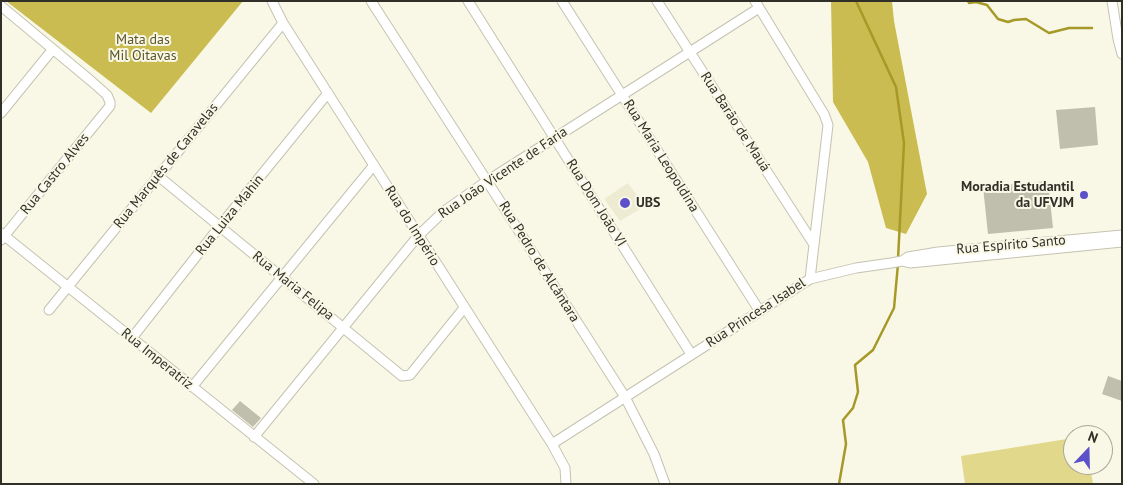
<!DOCTYPE html>
<html>
<head>
<meta charset="utf-8">
<style>
	body { margin:0 }
	#map { position:relative; width:1123px; height:485px; overflow:hidden; background:#f9f8e6; font-family:"PT Sans",sans-serif }
	canvas { display:block }
	.frame { position:absolute; inset:0; border:2px solid #303029; pointer-events:none }
	.north { position:absolute; left:1063px; top:425px; width:50px; height:50px; box-sizing:border-box; background:#f9f8e6; border:1px solid #a9a89a; border-radius:50%; rotate:21deg; font-size:14px; font-weight:700; line-height:20px; text-align:center; color:#303029 }
	.north::after { content:''; display:block; margin:auto; width:18px; height:22px; background:#5c51c9; clip-path:polygon(50% 0,100% 100%,50% 72%,0 100%) }
</style>
</head>
<body>
<div id="map">
<canvas width="1123" height="485"></canvas>
<div class="frame"></div>
<div class="north">N</div>
</div>
<script>
const c = document.querySelector('canvas').getContext('2d');
c.lineJoin = 'round';
function paint(path, color) { c.fillStyle = color; c.fill(path, 'evenodd'); }
const poly = rows => new Path2D(rows.map(r => 'M' + r).join(''));
function strokePath(path, color, width, dash) { c.strokeStyle = color; c.lineWidth = width; c.lineCap = dash ? 'butt' : 'round'; c.setLineDash(dash || []); c.stroke(path); }
function drawText(font, color, halo, rows, align = 'center') {
  c.font = font + ' "PT Sans",sans-serif'; c.lineWidth = 4; c.setLineDash([]); c.textBaseline = 'middle'; c.strokeStyle = halo; c.fillStyle = color; for (const [text, x, y, turn = 0] of rows) {
    c.save(); c.translate(x, y); c.rotate((+turn || 0) * Math.PI / 180); c.textAlign = isNaN(turn) ? turn : align; if (halo) c.strokeText(text, 0, 0); c.fillText(text, 0, 0); c.restore();
  }
}
paint(poly([
	[628,183,645,206,620,221,604,199]
]), '#eeebd3');
paint(poly([
	[1073,438,1073,465,1090,465,1093,484,965,484,961,456]
]), '#e1d88c');
paint(poly([
	[6,1,243,1,151,113],
	[831,1,892,1,894,21,927,194,906,234,886,228,868,162,833,102]
]), '#cabc51');
strokePath(poly([
	[856,1,896,87,904,143,898,259],
	[968,1,969,3,976,2,987,5,998,19,1008,22,1014,20,1026,19,1049,33,1069,28,1092,28],
	[839,484,846,444,843,420,853,408,858,392,855,365,873,350,894,308,898,264]
]), '#a69928', 2.5);
paint(poly([
	[1095,107,1098,145,1060,149,1056,110],
	[1048,181,1053,228,988,234,983,187],
	[1108,376,1122,381,1122,401,1102,394],
	[240,401,261,418,253,427,232,410]
]), '#c0bfae');
const minor = poly([
	[272,1,283,23,552,444,565,468,566,484],
	[371,1,487,181,625,397,654,454,665,484],
	[468,1,691,354],
	[562,1,759,310],
	[657,1,813,243],
	[1112,1,1118,39,1122,54],
	[1,6,90,80,107,95,110,102,110,106,1,240],
	[1,113,53,49],
	[157,175,402,376,410,375,464,308],
	[1,233,314,484],
	[902,261,908,257,938,252,1122,235],
	[810,279,856,268,891,263,902,261,910,263,1122,242],
	[49,310,283,23],
	[132,338,220,226,328,93],
	[192,387,374,165],
	[254,437,418,236,443,212,487,181,759,8],
	[552,444,810,279,828,125,824,114,755,1]
]);
strokePath(minor, '#c4c3b2', 11);
strokePath(minor, '#fff', 9);
for (const [x, y, r, color] of [
	[1084,195,5,"#5c51c9"],
	[625,203,6,"#5c51c9"]
]) { const dot = new Path2D(); dot.arc(x, y, r, 0, 2 * Math.PI); c.fillStyle = color; c.fill(dot); strokePath(dot, '#f9f8e6', 2); }
drawText('14px', '#5a5428', '#f9f8e6', [
	["Mata das",143,40],
	["Mil Oitavas",143,56]
]);
drawText('14px', '#303029', '#f9f8e6', [
	["Rua Barão de Mauá",735,122,57],
	["Rua Maria Leopoldina",661,156,58],
	["Rua Marquês de Caravelas",166,166,-51],
	["Rua João Vicente de Faria",503,173,-34],
	["Rua Castro Alves",55,174,-51],
	["Rua Dom João VI",596,203,58],
	["Rua Luiza Mahin",230,215,-51],
	["Rua do Império",412,226,58],
	["Rua Espírito Santo",1011,245,-5],
	["Rua Pedro de Alcântara",539,262,58],
	["Rua Maria Felipa",293,286,39],
	["Rua Princesa Isabel",756,313,-33],
	["Rua Imperatriz",157,359,39]
]);
drawText('bold 14px', '#303029', '#f9f8e6', [
	["Moradia Estudantil",1074,187],
	["da UFVJM",1074,203],
	["UBS",636,203,"left"]
], 'right');
</script>
</body>
</html>
